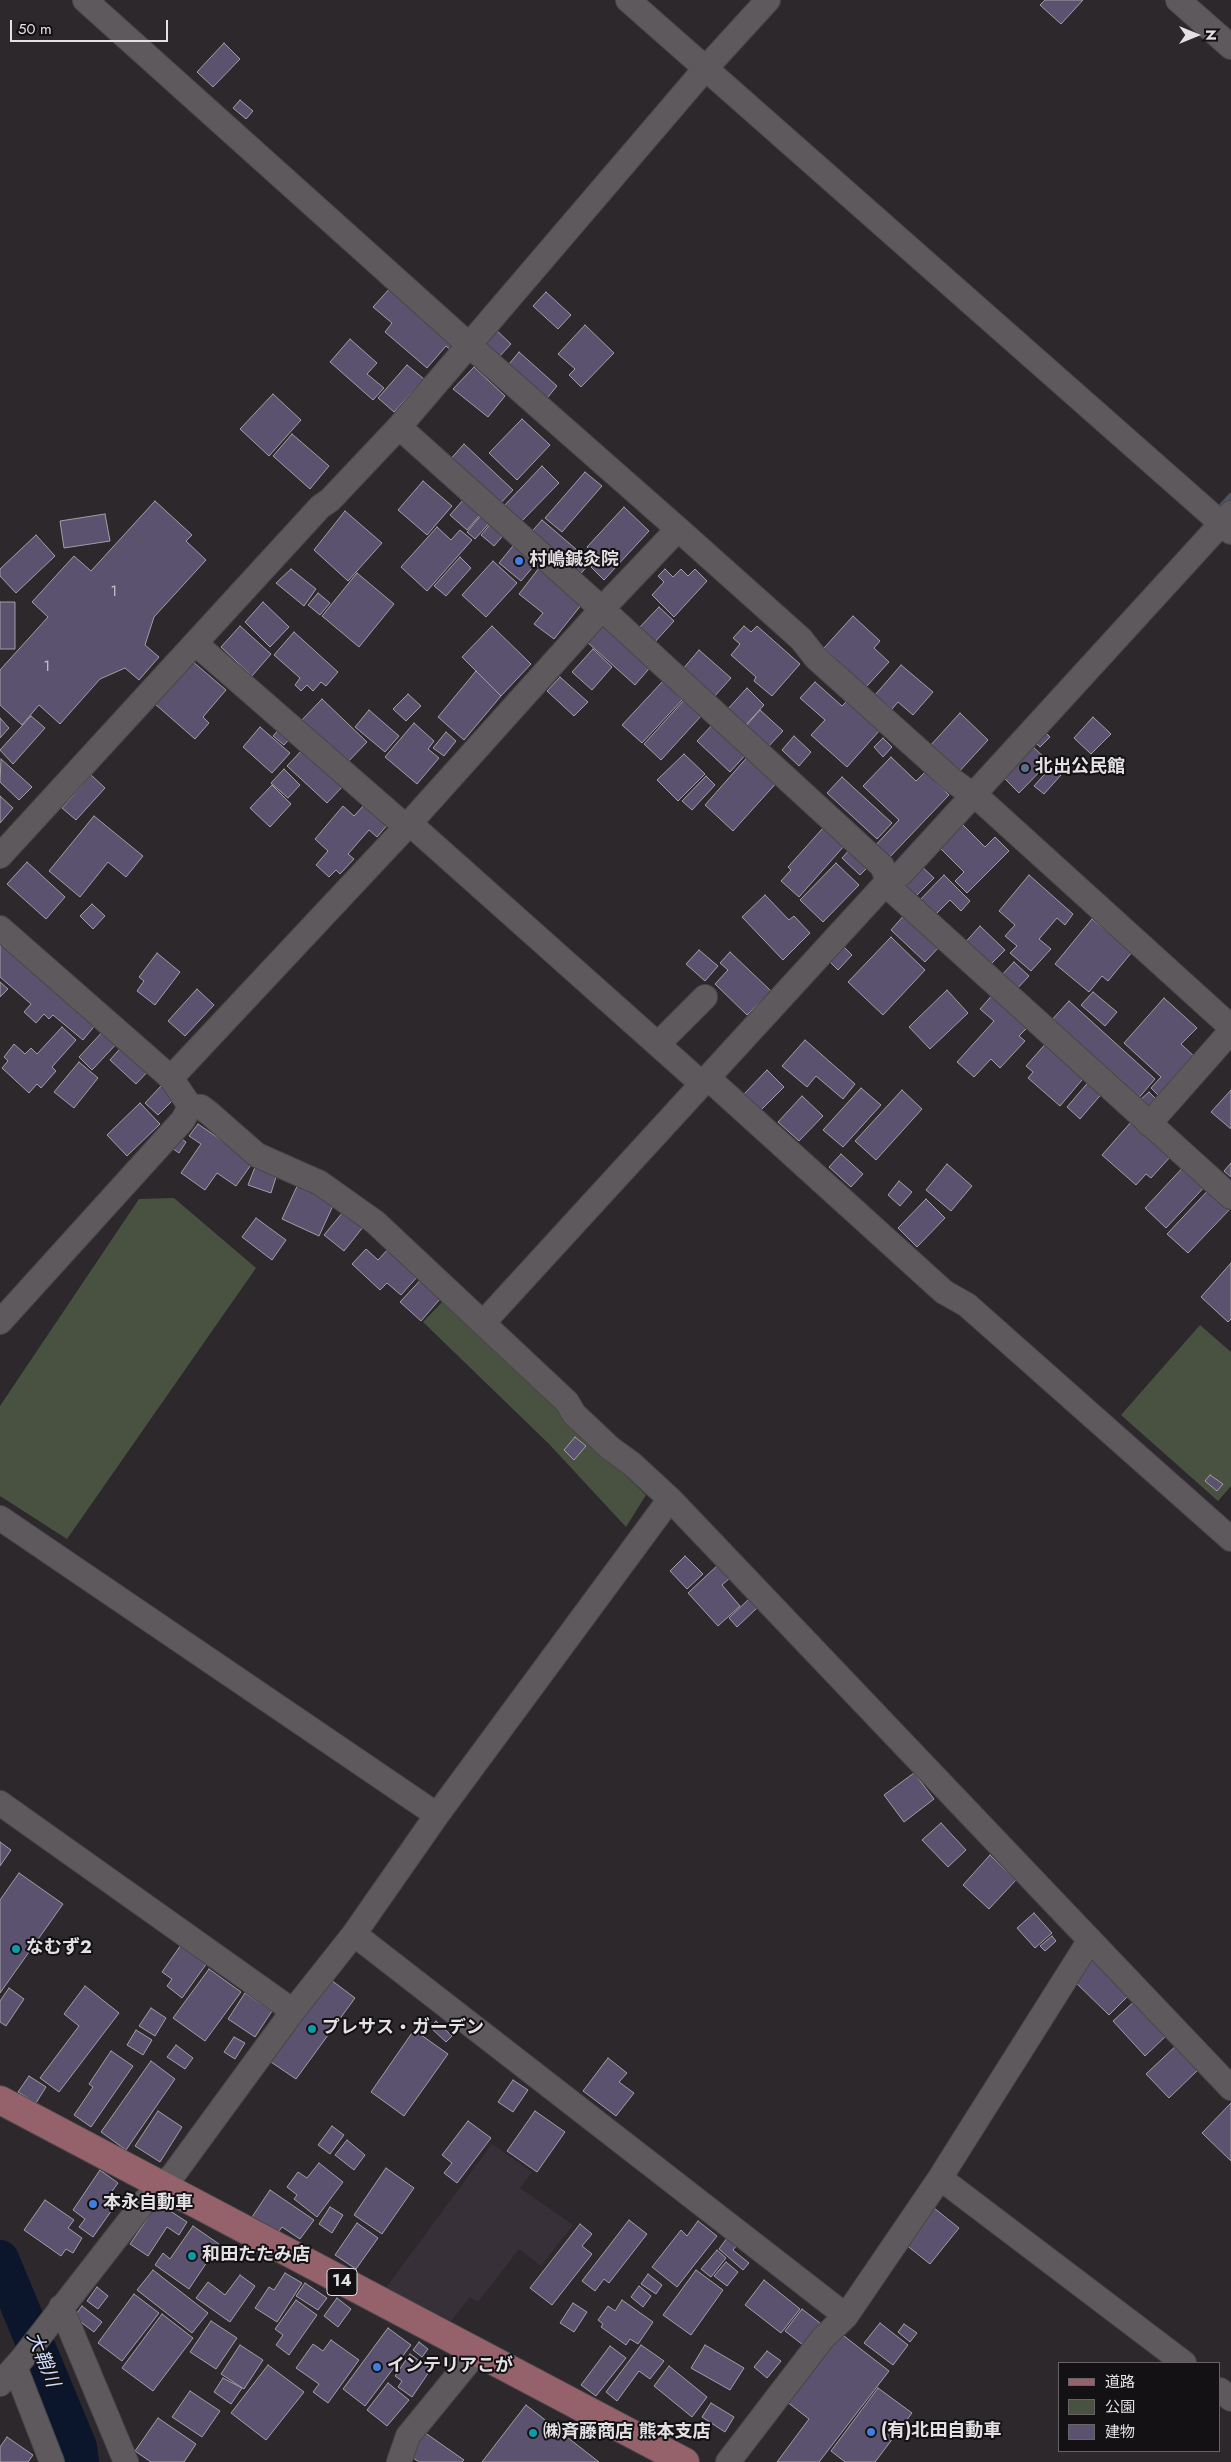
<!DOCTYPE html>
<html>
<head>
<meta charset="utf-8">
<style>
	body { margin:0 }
	#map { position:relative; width:1231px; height:2462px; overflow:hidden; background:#2c282c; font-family:Jost,"Noto Sans JP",sans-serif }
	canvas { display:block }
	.legend { position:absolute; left:1058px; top:2362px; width:162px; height:90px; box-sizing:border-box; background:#131113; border:1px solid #676467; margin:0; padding:6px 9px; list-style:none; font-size:15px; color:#e4e1e4 }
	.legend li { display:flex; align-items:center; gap:10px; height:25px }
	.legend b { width:25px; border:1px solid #676467 }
	.north { position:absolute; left:1171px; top:10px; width:50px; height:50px; -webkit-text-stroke:4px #131113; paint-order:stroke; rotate:90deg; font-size:14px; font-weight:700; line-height:20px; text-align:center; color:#e4e1e4 }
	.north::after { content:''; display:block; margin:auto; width:18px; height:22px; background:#e4e1e4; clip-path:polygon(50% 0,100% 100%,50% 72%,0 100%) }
	.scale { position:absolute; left:10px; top:20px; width:158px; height:22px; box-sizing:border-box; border:2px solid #e4e1e4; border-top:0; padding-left:6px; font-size:15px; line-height:18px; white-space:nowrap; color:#e4e1e4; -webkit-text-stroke:4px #131113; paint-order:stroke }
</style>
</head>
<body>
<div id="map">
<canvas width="1231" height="2462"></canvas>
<ul class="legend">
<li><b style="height:6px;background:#95616b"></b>道路</li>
<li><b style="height:14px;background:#495241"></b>公園</li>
<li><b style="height:14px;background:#5b526f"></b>建物</li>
</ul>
<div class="north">N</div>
<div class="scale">50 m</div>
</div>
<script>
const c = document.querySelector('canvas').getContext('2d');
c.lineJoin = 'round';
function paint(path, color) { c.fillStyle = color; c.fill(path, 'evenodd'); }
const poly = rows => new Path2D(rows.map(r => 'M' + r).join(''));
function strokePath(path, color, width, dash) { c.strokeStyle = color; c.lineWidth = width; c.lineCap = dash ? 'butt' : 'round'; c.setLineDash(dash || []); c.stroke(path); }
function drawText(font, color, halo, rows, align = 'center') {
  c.font = font + ' Jost,"Noto Sans JP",sans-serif'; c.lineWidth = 4; c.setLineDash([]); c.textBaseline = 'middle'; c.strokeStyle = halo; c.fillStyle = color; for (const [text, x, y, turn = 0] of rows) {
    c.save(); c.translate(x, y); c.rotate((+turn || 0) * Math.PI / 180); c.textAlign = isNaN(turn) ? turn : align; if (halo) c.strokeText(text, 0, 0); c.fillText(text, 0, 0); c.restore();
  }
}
paint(poly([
	[492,2144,532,2172,520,2188,573,2225,541,2266,519,2249,478,2302,470,2297,451,2321,385,2289]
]), '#383038');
paint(poly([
	[174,1198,256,1268,67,1539,0,1496,0,1406,139,1199],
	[444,1300,646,1495,626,1527,549,1444,423,1322],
	[1200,1325,1231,1352,1231,1486,1218,1501,1121,1415]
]), '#495241');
strokePath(poly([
	[1218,510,1231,496]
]), '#4c5364', 6);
strokePath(poly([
	[0,2259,78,2447,80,2462]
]), '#0b162d', 38);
const building = poly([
	[1045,0,1083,0,1061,24,1040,5,1045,0],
	[224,43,240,59,213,87,197,72,224,43],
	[240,100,253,111,246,119,233,108,240,100],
	[392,286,460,345,453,352,446,346,427,368,385,332,392,323,373,307,392,286],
	[546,292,571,315,558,329,533,306,546,292],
	[585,325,614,353,581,387,569,375,575,369,558,354,585,325],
	[493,327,511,344,497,359,479,341,493,327],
	[350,339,377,363,367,374,384,388,373,400,330,362,350,339],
	[519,352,557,386,543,403,505,369,519,352],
	[407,365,424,379,394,412,378,398,407,365],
	[474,367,505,396,488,417,453,389,474,367],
	[273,394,301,420,269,456,240,429,273,394],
	[522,419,550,445,517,480,489,453,522,419],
	[292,434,329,466,310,489,273,456,292,434],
	[464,444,513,490,496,508,448,462,464,444],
	[542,466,559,483,519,524,502,508,542,466],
	[585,472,602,486,562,532,545,518,585,472],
	[423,481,452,506,427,535,398,510,423,481],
	[463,500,480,515,467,530,450,515,463,500],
	[155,501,192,535,186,541,206,560,154,617,145,645,159,657,139,680,125,668,100,679,60,724,39,705,22,725,0,705,0,670,48,617,32,602,74,556,91,571,155,501],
	[624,507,649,531,604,580,591,567,599,559,587,547,624,507],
	[345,511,382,543,348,581,314,550,345,511],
	[483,513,492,520,475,539,467,532,483,513],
	[105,514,110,541,64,548,60,521,105,514],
	[542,520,591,562,576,579,527,537,542,520],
	[493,521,506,532,494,546,481,535,493,521],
	[437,527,451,540,460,530,472,540,427,591,401,567,437,527],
	[36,535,55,556,16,593,0,576,0,569,36,535],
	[517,541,539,560,521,581,499,563,517,541],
	[460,557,471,568,446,596,434,586,460,557],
	[493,561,517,583,486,617,462,595,493,561],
	[542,564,586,599,554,639,534,624,543,613,519,594,542,564],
	[291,569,316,589,304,606,276,583,291,569],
	[665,569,673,577,681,569,688,576,695,569,707,581,674,617,652,595,664,582,658,576,665,569],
	[357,573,394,604,359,647,322,616,357,573],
	[318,593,330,603,320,615,308,605,318,593],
	[0,602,15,602,15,649,0,649,0,602],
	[263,602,289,627,270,647,245,622,263,602],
	[659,607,674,621,653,644,638,629,659,607],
	[853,616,880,641,874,648,889,662,866,687,824,648,853,616],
	[606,621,653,664,635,685,587,642,606,621],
	[240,626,271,654,252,676,221,647,240,626],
	[492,626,531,664,501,696,462,657,492,626],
	[744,626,751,632,757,626,800,664,772,696,754,681,756,677,731,655,740,644,733,638,744,626],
	[294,632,338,672,326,686,321,682,313,691,307,685,301,691,295,685,300,678,274,655,294,632],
	[593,649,612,667,592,690,572,672,593,649],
	[699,650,731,678,713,698,682,670,699,650],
	[192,661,226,690,203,717,209,723,195,739,155,704,192,661],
	[901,665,933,692,913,715,898,702,892,709,875,695,901,665],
	[476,671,501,696,464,740,438,717,476,671],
	[560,677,588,702,574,716,547,691,560,677],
	[663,681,682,700,642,743,622,725,663,681],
	[815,682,842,706,847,701,880,730,847,767,811,735,825,720,800,698,815,682],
	[747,688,764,705,743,728,726,711,747,688],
	[408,694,421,706,406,721,393,709,408,694],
	[322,699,367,742,345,765,300,722,322,699],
	[685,699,702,715,661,760,644,744,685,699],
	[369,710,399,736,385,752,355,727,369,710],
	[760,710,783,731,767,748,745,727,760,710],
	[960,713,988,740,957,774,929,747,960,713],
	[31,716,45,728,13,764,0,750,31,716],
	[1093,717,1111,734,1091,754,1074,738,1093,717],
	[0,718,9,728,0,738,0,718],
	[715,722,748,752,730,772,697,741,715,722],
	[414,723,434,741,428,749,439,758,417,784,385,757,414,723],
	[260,727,290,753,272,773,243,747,260,727],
	[281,727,292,736,284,745,273,736,281,727],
	[1043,730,1050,737,1040,747,1033,740,1043,730],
	[446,732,456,741,444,756,433,748,446,732],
	[794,736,811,752,799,766,782,750,794,736],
	[883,738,892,747,883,757,874,747,883,738],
	[1030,744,1049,762,1019,793,1000,774,1030,744],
	[304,748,344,785,327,803,287,766,304,748],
	[684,754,705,774,678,801,657,780,684,754],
	[750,754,779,780,733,831,705,805,750,754],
	[891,757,916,781,925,772,949,795,886,861,873,848,899,820,863,786,891,757],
	[1,759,32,787,19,800,0,782,1,759],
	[1062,759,1068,766,1062,771,1057,764,1062,759],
	[1051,767,1061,775,1044,794,1034,786,1051,767],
	[284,769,300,785,288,798,271,783,284,769],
	[91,775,105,788,76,820,62,808,91,775],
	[706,776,715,785,692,810,682,801,706,776],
	[842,777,892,823,877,839,827,793,842,777],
	[272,785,291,804,270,827,250,808,272,785],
	[0,796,13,808,0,823,0,796],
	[365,804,388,824,377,837,369,830,348,854,354,859,340,874,336,870,329,877,316,865,328,851,315,839,343,806,354,816,365,804],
	[94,816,143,856,126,877,108,862,80,897,49,871,94,816],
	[963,825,985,847,995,837,1009,851,967,893,955,881,964,872,940,848,963,825],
	[823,828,844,846,799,897,781,881,791,870,788,867,823,828],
	[854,845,872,863,860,875,842,858,854,845],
	[27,862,65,897,46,919,7,884,27,862],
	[836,863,859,885,823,922,800,900,836,863],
	[919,864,934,878,912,900,898,886,919,864],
	[944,875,970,901,961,911,950,900,932,918,917,903,944,875],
	[1029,875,1073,914,1065,925,1057,918,1039,939,1051,949,1031,971,1010,953,1017,946,1005,936,1015,925,999,911,1029,875],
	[765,895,789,920,794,916,810,933,783,960,742,917,765,895],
	[92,904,105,916,93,929,80,916,92,904],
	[906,913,940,946,925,962,891,930,906,913],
	[1092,919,1132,952,1108,981,1102,976,1089,992,1055,964,1092,919],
	[980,926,1005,950,985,970,961,947,980,926],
	[891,937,925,970,883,1015,848,982,891,937],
	[3,942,97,1023,83,1040,53,1015,49,1019,44,1014,36,1023,24,1012,31,1004,0,977,0,945,3,942],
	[843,946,852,955,838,970,829,961,843,946],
	[699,950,718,966,705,981,686,964,699,950],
	[730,952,771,991,747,1015,715,984,728,970,720,963,730,952],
	[157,953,180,972,155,1005,137,991,144,981,139,977,157,953],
	[1014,962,1029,976,1013,993,998,979,1014,962],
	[0,982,8,989,0,997,0,982],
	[197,989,214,1005,185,1036,168,1021,197,989],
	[947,990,968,1013,930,1049,909,1027,947,990],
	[995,992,1031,1024,1019,1036,1025,1041,1000,1068,991,1059,974,1077,957,1062,994,1021,980,1009,995,992],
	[1093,992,1117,1012,1105,1026,1081,1005,1093,992],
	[1164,998,1197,1028,1181,1044,1197,1059,1162,1099,1151,1088,1161,1077,1124,1043,1164,998],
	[1069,1001,1155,1079,1136,1101,1050,1022,1069,1001],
	[62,1027,76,1040,52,1067,56,1071,41,1088,37,1084,29,1093,2,1068,8,1061,4,1057,14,1044,25,1054,31,1048,37,1054,62,1027],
	[106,1028,120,1040,92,1070,79,1057,106,1028],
	[805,1040,855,1084,843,1099,816,1076,807,1087,782,1066,805,1040],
	[1048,1041,1087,1074,1060,1106,1028,1078,1033,1072,1026,1066,1048,1041],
	[125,1043,151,1068,136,1084,110,1060,125,1043],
	[79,1062,98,1078,74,1108,54,1092,79,1062],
	[767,1070,784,1087,761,1110,744,1094,767,1070],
	[1091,1079,1104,1091,1080,1119,1067,1107,1091,1079],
	[161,1086,174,1099,158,1115,145,1103,161,1086],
	[861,1088,881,1105,843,1147,823,1130,861,1088],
	[902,1090,922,1109,876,1160,855,1141,902,1090],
	[1231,1090,1231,1129,1211,1112,1231,1090],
	[1149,1092,1159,1102,1149,1112,1139,1101,1149,1092],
	[802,1096,823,1116,799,1141,778,1122,802,1096],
	[140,1103,160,1124,127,1156,107,1135,140,1103],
	[1132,1121,1171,1156,1151,1178,1146,1174,1136,1185,1102,1155,1132,1121],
	[198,1124,253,1162,236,1186,217,1173,205,1190,181,1173,201,1144,189,1136,198,1124],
	[176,1135,186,1142,179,1153,169,1146,176,1135],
	[841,1154,863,1174,851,1187,829,1167,841,1154],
	[1188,1162,1209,1182,1166,1228,1145,1208,1188,1162],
	[1231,1163,1231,1177,1224,1171,1231,1163],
	[947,1164,972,1186,951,1211,926,1190,947,1164],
	[255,1167,277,1174,271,1193,248,1185,255,1167],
	[899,1181,912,1192,900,1206,888,1195,899,1181],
	[299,1182,336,1199,319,1236,282,1219,299,1182],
	[1214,1184,1231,1208,1188,1253,1167,1234,1214,1184],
	[926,1199,945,1218,917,1247,898,1228,926,1199],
	[348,1206,367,1222,344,1251,324,1235,348,1206],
	[256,1218,286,1240,272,1260,242,1237,256,1218],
	[389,1248,418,1276,401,1295,387,1283,380,1290,352,1264,366,1249,378,1260,389,1248],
	[1231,1263,1231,1319,1228,1322,1201,1297,1231,1263],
	[426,1274,446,1292,421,1321,400,1302,426,1274],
	[575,1437,586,1446,574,1460,564,1450,575,1437],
	[1210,1475,1223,1484,1217,1491,1205,1481,1210,1475],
	[685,1556,703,1574,687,1589,670,1571,685,1556],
	[719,1564,731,1577,722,1585,740,1606,718,1626,688,1593,719,1564],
	[750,1598,758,1607,737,1627,729,1618,750,1598],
	[914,1773,934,1799,904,1822,884,1795,914,1773],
	[941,1823,966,1850,948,1867,922,1840,941,1823],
	[0,1842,11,1850,0,1866,0,1842],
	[990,1855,1016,1880,989,1909,963,1885,990,1855],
	[19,1873,63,1904,0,1993,0,1900,19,1873],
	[1034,1913,1052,1933,1035,1948,1017,1928,1034,1913],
	[1052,1936,1056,1941,1045,1951,1040,1946,1052,1936],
	[181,1945,207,1963,182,1998,167,1986,172,1979,162,1972,181,1945],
	[1092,1958,1129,1995,1109,2015,1071,1978,1092,1958],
	[209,1969,241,1992,205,2041,173,2018,209,1969],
	[327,1977,355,1998,296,2079,268,2060,327,1977],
	[85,1986,119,2013,59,2092,40,2078,79,2026,64,2014,85,1986],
	[9,1988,24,1999,6,2026,0,2022,0,2001,9,1988],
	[245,1993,272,2011,255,2037,228,2019,245,1993],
	[1137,1999,1169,2033,1145,2056,1113,2021,1137,1999],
	[151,2008,166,2018,155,2036,139,2026,151,2008],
	[436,2021,452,2036,446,2042,430,2027,436,2021],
	[136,2030,152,2040,143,2055,127,2045,136,2030],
	[414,2030,448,2054,404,2116,371,2092,414,2030],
	[234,2037,245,2043,235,2059,224,2052,234,2037],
	[1179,2043,1201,2067,1169,2098,1146,2074,1179,2043],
	[176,2045,193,2058,185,2069,167,2057,176,2045],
	[111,2051,133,2066,91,2127,74,2115,93,2087,89,2084,111,2051],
	[608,2058,627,2073,619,2082,634,2093,616,2116,583,2091,608,2058],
	[151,2061,175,2079,126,2150,101,2132,151,2061],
	[29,2076,46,2087,36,2103,18,2092,29,2076],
	[513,2080,528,2090,513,2112,498,2102,513,2080],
	[1231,2103,1231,2161,1202,2133,1231,2103],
	[158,2111,182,2127,160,2162,135,2146,158,2111],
	[535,2111,565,2132,537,2172,507,2151,535,2111],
	[468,2121,491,2138,457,2183,444,2173,452,2163,442,2155,468,2121],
	[332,2126,344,2135,330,2154,318,2145,332,2126],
	[347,2140,365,2155,354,2170,335,2155,347,2140],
	[319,2163,343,2182,317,2217,294,2199,297,2195,287,2187,298,2172,307,2178,319,2163],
	[386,2168,414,2188,382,2234,354,2215,386,2168],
	[100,2170,118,2183,105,2201,114,2207,93,2237,79,2227,85,2219,73,2210,100,2170],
	[270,2190,314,2220,300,2239,282,2227,277,2234,252,2217,270,2190],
	[45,2200,74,2220,68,2228,82,2238,73,2253,66,2249,61,2256,24,2230,45,2200],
	[158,2203,187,2222,179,2235,167,2227,148,2256,130,2244,158,2203],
	[330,2207,343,2215,332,2233,319,2224,330,2207],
	[934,2208,959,2228,930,2264,905,2244,934,2208],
	[629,2220,647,2234,609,2283,604,2279,595,2291,582,2281,629,2220],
	[698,2221,717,2236,677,2287,652,2267,681,2230,687,2236,698,2221],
	[357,2223,378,2238,356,2269,335,2255,357,2223],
	[580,2224,592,2234,582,2246,592,2254,552,2305,530,2288,580,2224],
	[193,2226,219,2244,189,2289,155,2265,163,2253,170,2259,193,2226],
	[727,2238,736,2246,733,2250,749,2263,743,2270,719,2249,727,2238],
	[717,2250,726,2258,711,2277,701,2269,717,2250],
	[726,2262,738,2272,727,2286,714,2276,726,2262],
	[153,2270,208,2313,192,2333,137,2290,153,2270],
	[696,2270,723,2290,691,2335,663,2315,696,2270],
	[285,2273,302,2283,277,2322,255,2308,269,2287,274,2290,285,2273],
	[648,2274,662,2285,656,2294,641,2284,648,2274],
	[240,2275,255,2286,230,2322,196,2298,208,2282,225,2295,240,2275],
	[764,2280,800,2309,781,2333,745,2305,764,2280],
	[305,2283,327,2298,318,2310,296,2296,305,2283],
	[639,2286,651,2296,643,2307,631,2297,639,2286],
	[97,2287,108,2296,98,2309,87,2301,97,2287],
	[134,2294,159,2313,122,2361,98,2343,134,2294],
	[337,2298,351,2309,338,2327,324,2316,337,2298],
	[296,2300,317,2315,289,2355,276,2345,283,2335,275,2329,296,2300],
	[622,2300,653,2322,638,2344,630,2339,626,2345,601,2327,603,2324,598,2320,608,2306,615,2311,622,2300],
	[573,2303,587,2312,574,2332,560,2323,573,2303],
	[82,2306,102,2322,94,2332,74,2317,82,2306],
	[802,2309,820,2323,803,2345,785,2331,802,2309],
	[162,2314,193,2338,153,2391,122,2368,162,2314],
	[211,2321,237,2338,216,2369,190,2352,211,2321],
	[880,2323,908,2345,893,2365,864,2343,880,2323],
	[904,2324,917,2333,910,2342,898,2332,904,2324],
	[388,2328,411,2345,365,2406,343,2389,388,2328],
	[835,2329,889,2371,819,2462,777,2462,809,2419,782,2398,835,2329],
	[331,2340,359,2360,328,2403,313,2392,319,2384,296,2368,313,2344,323,2351,331,2340],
	[419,2342,428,2349,422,2357,413,2350,419,2342],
	[240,2345,263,2360,244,2389,221,2374,240,2345],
	[641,2345,664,2361,650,2379,639,2371,617,2401,606,2392,641,2345],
	[705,2345,744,2368,730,2390,691,2368,705,2345],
	[610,2346,626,2358,596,2396,581,2385,610,2346],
	[767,2351,781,2361,767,2378,754,2367,767,2351],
	[410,2354,431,2369,412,2397,398,2387,402,2381,395,2376,410,2354],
	[268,2365,304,2392,266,2440,231,2413,268,2365],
	[669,2366,707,2397,692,2417,654,2386,669,2366],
	[223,2378,242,2388,231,2404,214,2392,223,2378],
	[388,2383,409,2400,387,2426,367,2410,388,2383],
	[878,2388,912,2413,875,2462,845,2462,831,2451,878,2388],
	[190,2391,220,2411,202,2437,172,2417,190,2391],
	[711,2403,734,2417,725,2432,702,2417,711,2403],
	[526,2405,599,2462,482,2462,526,2405],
	[158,2418,196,2444,184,2462,151,2462,135,2451,158,2418],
	[421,2430,464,2460,462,2462,419,2462,406,2453,421,2430],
	[7,2437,33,2455,28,2462,0,2462,0,2447,7,2437]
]);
paint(building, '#5b526f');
strokePath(building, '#a19fa5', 1);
const street = poly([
	[85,0,469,345,678,529,801,639,816,658,952,780,985,804,1231,1027],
	[628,0,1231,532],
	[1178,0,1231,47],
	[399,427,602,609,882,866,892,890,1231,1197],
	[196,644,397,819,416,829,701,1083],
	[0,856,320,507,330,500,399,427,705,69,768,0],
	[0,928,171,1078,190,1106],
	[658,1044,705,997],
	[171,1078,408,825,602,609,678,529],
	[708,1078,944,1292,967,1305,1231,1539],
	[190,1106,201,1107,209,1113,257,1155,320,1183,375,1222,567,1402,574,1414,610,1448,632,1464,670,1499,1231,2088],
	[1149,1124,1231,1031],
	[0,1322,183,1120,190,1106],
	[483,1323,888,881,902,873,1231,513],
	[0,1518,437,1815],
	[0,1803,293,2011],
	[354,1934,846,2316],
	[940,2178,1184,2363],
	[61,2307,126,2462],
	[15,2367,52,2462],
	[0,2384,22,2359,145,2201,173,2175,293,2011,354,1934,437,1815,670,1499],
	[1220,2390,1231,2399],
	[399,2462,408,2436,476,2353],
	[728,2462,823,2338,846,2316,940,2178,1090,1940]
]);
const primary = poly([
	[0,2100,685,2462]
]);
strokePath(street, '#4a464a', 26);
strokePath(primary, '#4a464a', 30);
strokePath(street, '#5d595d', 24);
strokePath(primary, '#95616b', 28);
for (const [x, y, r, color] of [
	[519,561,5,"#3f7fe0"],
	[1025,768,5,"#5c6f8a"],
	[16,1949,5,"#0f9aa8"],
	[312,2029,5,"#0f9aa8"],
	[93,2204,5,"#3f7fe0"],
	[192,2256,5,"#0f9aa8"],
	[377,2367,5,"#3f7fe0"],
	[871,2432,5,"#3f7fe0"],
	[533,2433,5,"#0f9aa8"]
]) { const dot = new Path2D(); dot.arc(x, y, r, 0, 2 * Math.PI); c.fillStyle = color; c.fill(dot); strokePath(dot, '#131113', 2); }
drawText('15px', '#c2bdc7', null, [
	["1",114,592],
	["1",47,667]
]);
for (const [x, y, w] of [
	[342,2282,30]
]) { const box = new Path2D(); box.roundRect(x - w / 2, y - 13.5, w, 27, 4); c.fillStyle = '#131113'; c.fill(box); strokePath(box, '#e4e1e4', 1); }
drawText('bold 16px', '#e4e1e4', null, [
	["14",342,2282]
]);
drawText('bold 18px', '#e4e1e4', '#131113', [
	["村嶋鍼灸院",529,561],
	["北出公民館",1035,768],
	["なむず２",26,1949],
	["プレサス・ガーデン",322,2029],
	["本永自動車",103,2204],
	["和田たたみ店",202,2256],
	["インテリアこが",387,2367],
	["(有)北田自動車",881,2432],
	["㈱斉藤商店 熊本支店",543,2433]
], 'left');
drawText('italic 19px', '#cedfff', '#131113', [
	["大鞘川",42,2360,68]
]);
</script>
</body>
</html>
